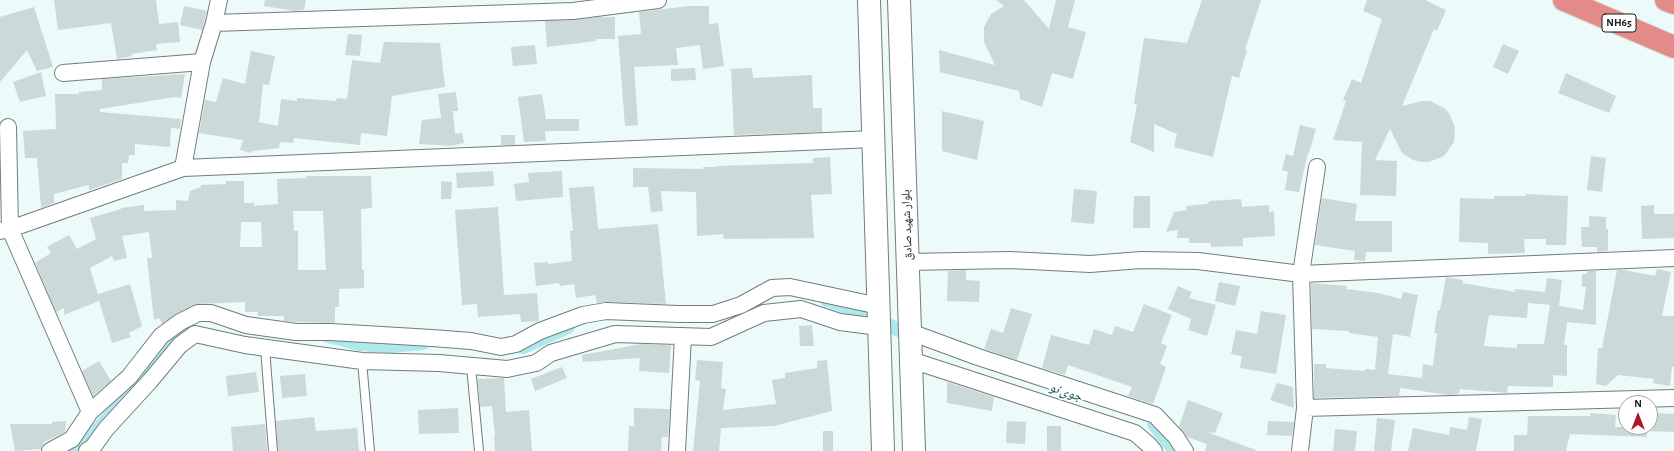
<!DOCTYPE html>
<html>
<head>
<meta charset="utf-8">
<style>
	body { margin:0 }
	#map { position:relative; width:1674px; height:451px; overflow:hidden; background:#ecfafa; font-family:"Alegreya Sans",sans-serif }
	canvas { display:block }
	.north { position:absolute; left:1618px; top:395px; width:40px; height:40px; box-sizing:border-box; background:#fff; border:1px solid #a2a4a4; border-radius:50%; rotate:0deg; font-size:11px; font-weight:700; line-height:16px; text-align:center; color:#161b1b }
	.north::after { content:''; display:block; margin:auto; width:14px; height:18px; background:#ac182a; clip-path:polygon(50% 0,100% 100%,50% 72%,0 100%) }
</style>
</head>
<body>
<div id="map">
<canvas width="1674" height="451"></canvas>
<div class="north">N</div>
</div>
<script>
const c = document.querySelector('canvas').getContext('2d');
c.lineJoin = 'round';
const poly = rows => new Path2D(rows.map(r => 'M' + r).join(''));
function strokePath(path, color, width, dash) { c.strokeStyle = color; c.lineWidth = width; c.lineCap = dash ? 'butt' : 'round'; c.setLineDash(dash || []); c.stroke(path); }
function paint(path, color) { c.fillStyle = color; c.fill(path, 'evenodd'); }
function drawText(font, color, halo, rows, align = 'center') {
  c.font = font + ' "Alegreya Sans","Noto Naskh Arabic",sans-serif'; c.lineWidth = 3.5; c.setLineDash([]); c.textBaseline = 'middle'; c.strokeStyle = halo; c.fillStyle = color; for (const [text, x, y, turn = 0] of rows) {
    c.save(); c.translate(x, y); c.rotate((+turn || 0) * Math.PI / 180); c.textAlign = isNaN(turn) ? turn : align; if (halo) c.strokeText(text, 0, 0); c.fillText(text, 0, 0); c.restore();
  }
}
strokePath(poly([
	[827,300,859,312,917,338],
	[328,336,360,344,389,346,423,343],
	[523,347,568,327],
	[1154,424,1175,451],
	[64,451,74,446,99,428,113,413,136,382,194,316,196,316]
]), '#afe9eb', 14);
paint(poly([
	[54,0,156,0,159,24,178,22,180,42,156,44,157,50,131,54,132,56,117,59,111,23,58,30],
	[265,0,306,0,304,10,295,11,264,6],
	[996,0,1024,0,1049,29,1056,0,1075,0,1068,27,1086,32,1073,79,1052,73,1042,107,1020,99,1019,91,940,72,939,50,995,65,984,42,984,27,991,14,1004,6],
	[1202,0,1261,0,1245,50,1247,50,1239,78,1232,76,1213,157,1174,147,1177,134,1154,124,1154,152,1130,142,1137,105,1134,104,1144,38,1187,43],
	[1367,0,1425,0,1446,10,1437,31,1434,29,1402,106,1422,101,1430,101,1444,108,1449,113,1455,127,1454,142,1444,156,1429,162,1421,162,1413,160,1402,153,1390,129,1375,160,1397,161,1396,196,1360,195,1362,142,1333,140,1346,101,1343,100,1352,79,1361,83,1382,19,1363,11],
	[184,6,207,11,202,30,180,25],
	[689,6,709,6,709,24,718,23,724,66,703,69,700,45,676,48,678,65,634,67,638,125,625,126,618,36,641,34,639,12],
	[34,7,53,67,37,71,27,50,0,82,0,17],
	[600,17,615,17,615,39,596,39,596,41,547,47,545,21,573,20],
	[348,34,362,35,360,56,345,55],
	[384,42,440,43,445,87,392,96,387,136,361,133,360,145,294,138,293,143,280,142,279,148,252,151,251,153,240,150,243,140,199,133,205,100,216,102,223,78,245,84,251,51,275,56,269,85,263,84,259,122,278,126,281,99,297,101,297,98,336,101,337,98,347,99,352,60,380,63],
	[1503,44,1519,51,1508,74,1493,67],
	[535,45,537,64,513,66,511,47],
	[695,68,696,80,671,81,671,69],
	[752,68,753,78,812,75,813,108,822,108,822,132,734,135,731,69],
	[41,72,46,96,20,102,13,82],
	[1566,73,1616,96,1609,113,1558,93],
	[185,74,181,98,175,97,100,109,100,112,181,119,180,129,171,128,170,147,135,144,135,155,129,155,128,163,122,163,122,179,89,190,89,185,54,194,54,203,41,208,37,158,25,158,23,131,56,129,55,94,79,94,79,92,102,90,102,79],
	[456,92,458,111,453,111,455,134,462,133,464,143,451,146,419,144,422,120,441,118,438,94],
	[542,94,546,119,579,119,579,131,545,131,546,141,524,142,518,97],
	[942,111,984,121,977,160,942,151],
	[1300,125,1316,129,1309,153,1308,153,1299,192,1285,190,1288,172,1282,170,1286,154,1293,156],
	[501,135,515,135,515,145,501,145],
	[1591,156,1606,158,1602,192,1587,190],
	[830,157,832,194,811,195,814,238,724,239,723,234,697,236,696,192,661,191,663,211,651,212,648,187,633,187,633,168,703,169,703,167,717,167,717,166,813,163,813,158],
	[493,171,494,186,457,188,456,173],
	[562,171,563,197,516,201,514,184,529,182,528,173],
	[306,176,371,176,372,208,361,209,362,270,364,270,364,288,339,289,339,307,335,307,335,323,297,322,284,321,284,316,258,316,258,312,245,312,245,302,198,304,176,314,162,324,159,318,154,320,147,258,152,258,149,232,122,236,127,258,114,261,112,256,90,268,98,294,130,284,142,326,129,333,131,337,112,343,99,301,64,315,64,308,56,312,35,263,51,253,47,247,69,235,77,249,96,239,90,218,121,209,121,208,144,205,144,211,176,210,176,200,188,201,190,191,201,187,201,185,226,184,226,181,244,181,244,203,254,203,254,206,278,204,277,179,306,178],
	[293,211,323,211,326,270,298,270,298,231,294,231],
	[241,222,261,222,262,247,240,247],
	[441,181,452,182,451,199,441,199],
	[594,186,598,229,658,224,666,304,606,302,597,303,595,295,576,298,574,284,560,286,559,283,536,286,534,263,548,262,548,264,572,261,570,231,573,231,569,188],
	[1074,189,1097,191,1094,224,1071,222],
	[1526,194,1568,196,1566,245,1546,245,1546,239,1524,239,1525,253,1488,254,1488,243,1459,242,1460,198,1494,199,1494,196,1526,196],
	[1134,196,1150,196,1150,228,1133,228],
	[1322,198,1357,204,1355,221,1392,221,1392,252,1366,252,1365,261,1354,260,1355,251,1315,245],
	[1241,199,1242,207,1269,205,1269,212,1274,211,1275,236,1243,238,1243,246,1211,247,1211,243,1189,243,1189,238,1177,238,1178,230,1166,232,1174,212,1187,210,1186,206,1207,204,1210,201],
	[1654,205,1654,214,1674,214,1674,238,1642,239,1641,206],
	[498,207,504,295,537,293,539,321,521,322,520,314,478,317,477,304,462,305,455,210],
	[1589,216,1606,217,1606,229,1608,229,1608,251,1597,252,1597,247,1582,247,1581,227,1589,227],
	[1657,269,1671,272,1662,316,1674,316,1674,367,1672,367,1670,386,1653,383,1654,379,1618,375,1606,386,1596,384,1598,348,1602,348,1617,270,1624,270,1655,276],
	[966,270,966,280,980,281,979,302,947,301,948,271],
	[1587,271,1596,271,1596,325,1567,322,1564,345,1567,345,1567,376,1553,375,1553,387,1508,386,1507,393,1460,389,1459,394,1449,395,1400,388,1399,396,1314,398,1314,364,1326,364,1326,368,1365,371,1365,369,1375,370,1378,337,1349,333,1349,331,1312,329,1311,283,1347,286,1346,289,1378,293,1401,299,1403,292,1418,295,1410,337,1393,334,1388,374,1422,378,1423,364,1433,366,1437,333,1434,333,1438,310,1440,310,1446,277,1463,280,1462,283,1515,292,1515,289,1545,292,1547,278,1562,280,1559,306,1583,310,1586,287,1582,287,1582,274,1587,274],
	[1528,303,1550,305,1544,344,1517,344,1517,348,1484,346,1489,315,1527,318],
	[1219,282,1240,286,1235,306,1215,301],
	[1178,286,1192,292,1189,298,1216,305,1207,336,1188,330,1191,319,1168,309],
	[1144,304,1172,315,1161,343,1167,346,1160,364,1166,367,1153,404,1128,396,1132,387,1068,365,1065,375,1042,368,1051,335,1089,345,1094,329,1112,335,1115,326,1133,332],
	[1011,308,1032,314,1017,360,984,349,991,329,1003,333],
	[1261,311,1286,315,1276,374,1240,368,1242,356,1231,354,1236,330,1257,334],
	[812,325,814,346,800,346,799,326],
	[641,344,671,345,669,373,639,371,640,358,583,362,582,355],
	[697,360,723,362,721,388,726,389,723,410,776,404,772,380,785,378,785,373,817,368,817,361,827,360,832,411,774,426,721,428,719,451,693,451,700,381,695,380],
	[99,361,111,381,93,396,82,371],
	[562,367,567,378,535,391,531,379],
	[256,372,259,392,228,396,226,376],
	[305,374,307,396,282,398,280,376],
	[504,378,506,412,529,410,532,451,495,451,494,436,495,436,492,406,480,407,478,379],
	[947,382,994,397,992,411,947,403],
	[1277,383,1293,387,1294,408,1270,400],
	[1188,400,1223,413,1215,433,1207,432,1256,450,1255,451,1205,451,1207,444,1187,437,1179,426],
	[458,408,459,433,419,434,418,410],
	[634,408,670,409,668,437,662,437,661,451,628,451,629,426,634,426],
	[1590,413,1616,415,1615,427,1647,427,1647,437,1570,434,1566,451,1514,451,1514,435,1527,435,1528,416,1590,416],
	[1650,413,1674,414,1674,432,1650,431],
	[314,417,316,431,357,428,359,451,278,451,276,421],
	[1469,417,1482,419,1476,451,1408,451,1413,428,1449,435,1450,427,1467,430],
	[1377,418,1395,420,1391,451,1374,451],
	[66,421,65,432,44,442,41,449,15,451,10,424,52,424,52,422],
	[1007,421,1026,422,1025,444,1006,443],
	[1268,421,1294,422,1292,436,1267,435],
	[265,424,267,451,233,451,231,427],
	[1047,426,1061,426,1061,451,1047,451],
	[1335,429,1357,431,1355,451,1333,451],
	[823,431,833,431,833,451,823,451]
]), '#cbd9d9');
const service = poly([
	[265,348,273,451],
	[362,361,370,451],
	[471,366,479,451]
]);
const minor = poly([
	[214,23,573,11,658,0],
	[63,73,202,62],
	[8,127,10,229,90,412],
	[183,168,202,62,214,23,219,0],
	[0,231,10,229,183,168,874,139],
	[908,262,1010,260,1090,264,1141,260,1198,261,1301,274,1674,258],
	[910,332,978,357,1155,415,1176,437,1185,451],
	[911,360,1135,433,1149,445,1154,451],
	[1305,408,1674,398],
	[50,451,72,439,90,412,129,377,161,336,180,322,198,313,211,313,246,325,296,332,331,332,432,338,471,341,501,347,516,344,540,331,583,315,606,311,678,314,713,314,741,305,772,288,790,287,879,306],
	[87,451,93,447,106,429,150,381,180,345,195,334,245,345,362,361,439,363,507,369,536,363,551,353,615,334,711,337,764,313,801,309,840,322,879,327],
	[677,451,683,336],
	[1300,451,1305,408,1301,274,1317,167]
]);
const secondary = poly([
	[869,0,883,451],
	[899,0,914,451]
]);
const trunk = poly([
	[1564,0,1674,47],
	[1666,0,1674,3]
]);
strokePath(service, '#717d7e', 10);
strokePath(minor, '#717d7e', 18);
strokePath(secondary, '#717d7e', 24);
strokePath(trunk, '#d5d6d6', 24);
strokePath(service, '#fff', 8);
strokePath(minor, '#fff', 16);
strokePath(secondary, '#fff', 22);
strokePath(trunk, '#e48a88', 22);
for (const [x, y, w] of [
	[1619,23,34]
]) { const box = new Path2D(); box.roundRect(x - w / 2, y - 9, w, 18, 3); c.fillStyle = '#fff'; c.fill(box); strokePath(box, '#161b1b', 1); }
drawText('bold 11px', '#161b1b', null, [
	["NH65",1619,23]
]);
drawText('12px', '#161b1b', '#fff', [
	["بلوار شهید صادق",907,225,-92]
]);
drawText('italic 13px', '#023c3e', '#fff', [
	["جوی نو",1066,392,19]
]);
</script>
</body>
</html>
